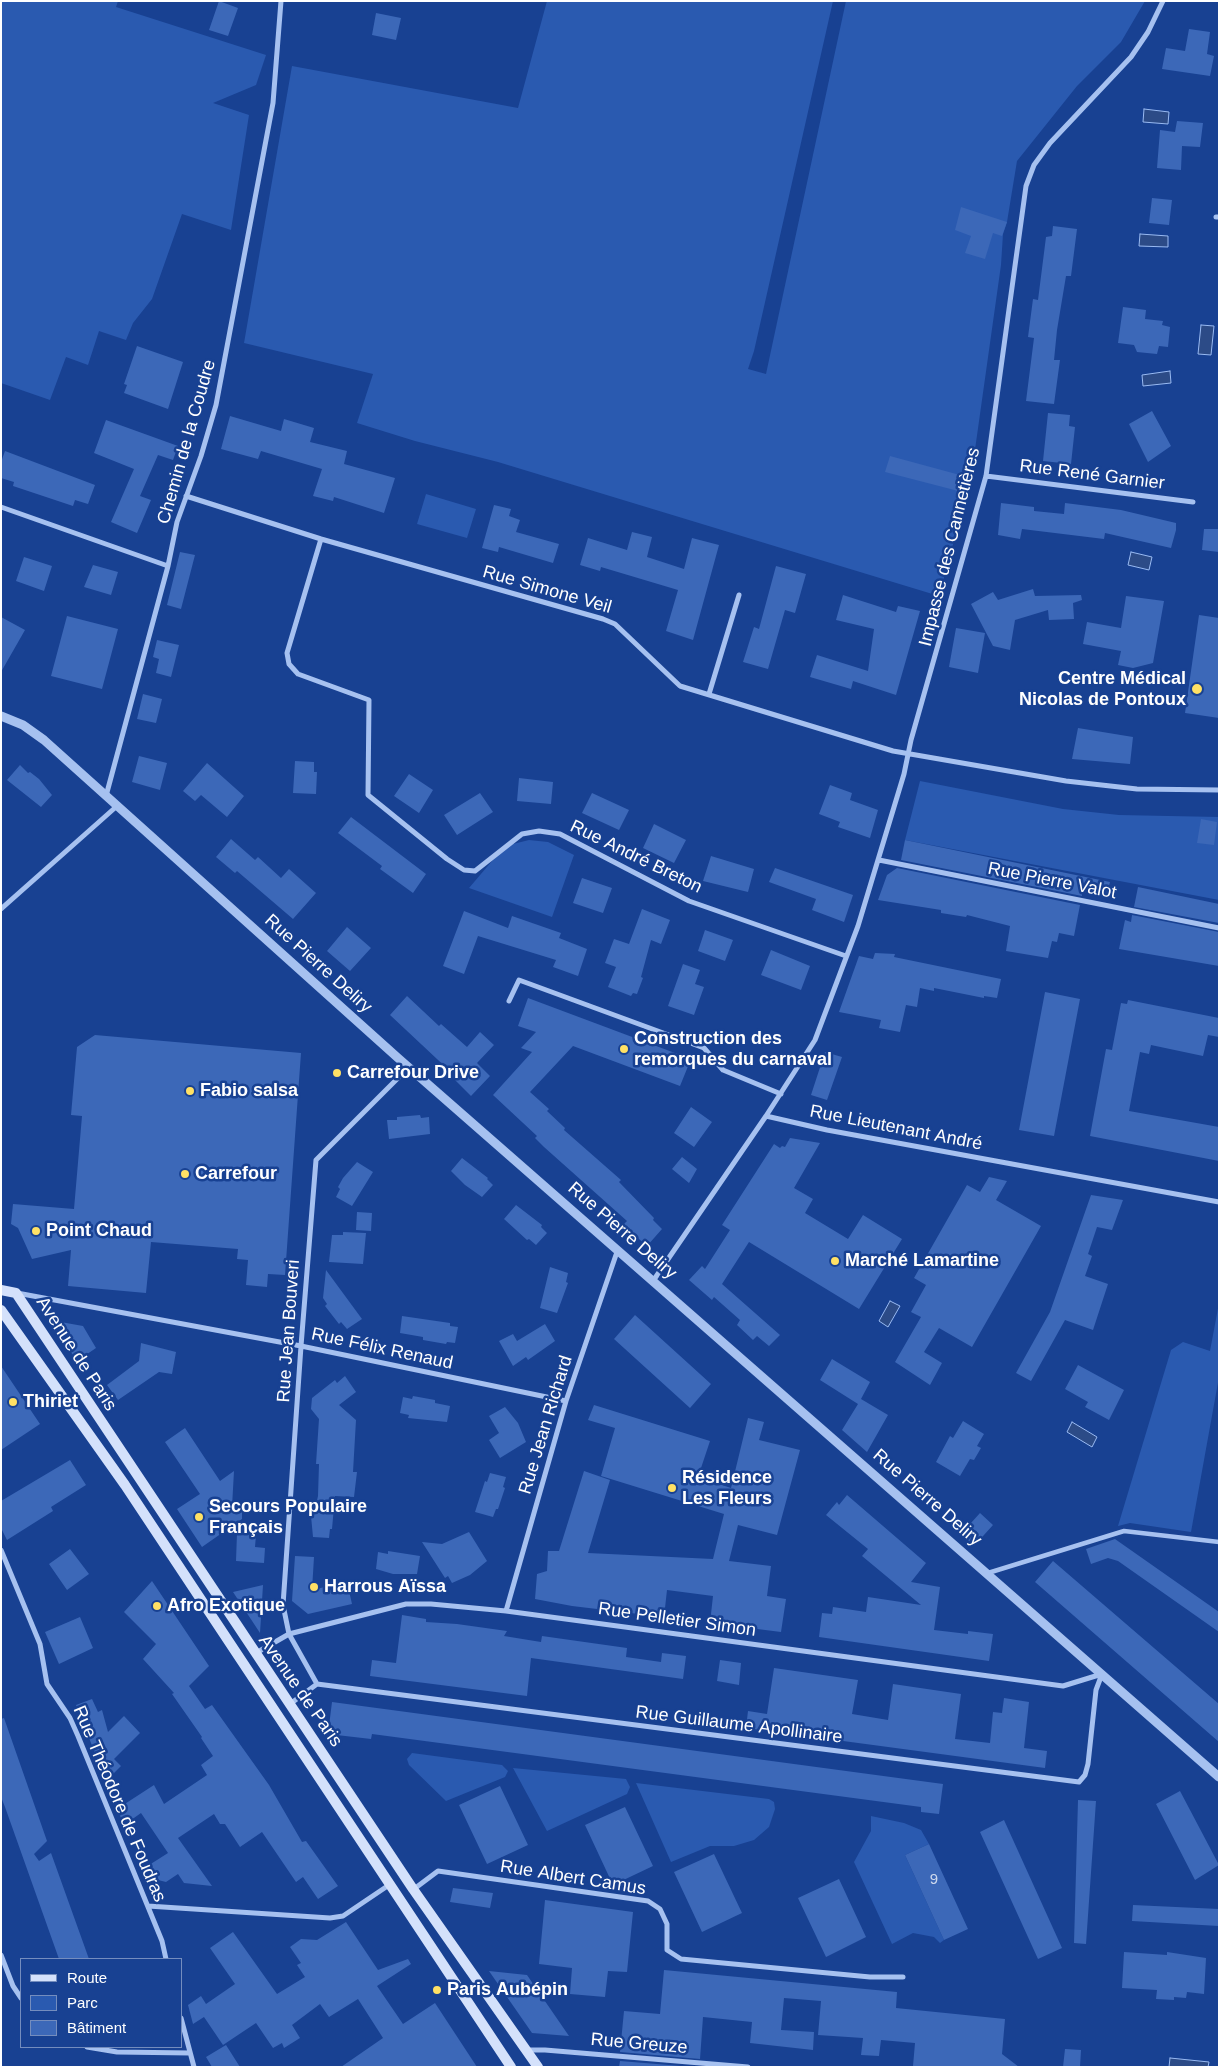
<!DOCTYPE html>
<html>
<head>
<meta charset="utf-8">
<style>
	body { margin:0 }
	#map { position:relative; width:1220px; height:2068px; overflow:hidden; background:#184192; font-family:Helvetica,sans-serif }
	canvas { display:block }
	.frame { position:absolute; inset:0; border:2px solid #fff; pointer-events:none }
	.legend { position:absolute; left:20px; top:1958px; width:162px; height:90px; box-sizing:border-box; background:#184192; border:1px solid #748dbe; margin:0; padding:6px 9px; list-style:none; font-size:15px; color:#fff }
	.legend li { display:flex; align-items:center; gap:10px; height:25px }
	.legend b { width:25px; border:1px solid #748dbe }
</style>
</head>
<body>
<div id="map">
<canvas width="1220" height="2068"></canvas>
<div class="frame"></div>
<ul class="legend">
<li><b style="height:6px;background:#d4e1fb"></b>Route</li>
<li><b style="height:14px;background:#2a5ab0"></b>Parc</li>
<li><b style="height:14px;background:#3c68b8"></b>Bâtiment</li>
</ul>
</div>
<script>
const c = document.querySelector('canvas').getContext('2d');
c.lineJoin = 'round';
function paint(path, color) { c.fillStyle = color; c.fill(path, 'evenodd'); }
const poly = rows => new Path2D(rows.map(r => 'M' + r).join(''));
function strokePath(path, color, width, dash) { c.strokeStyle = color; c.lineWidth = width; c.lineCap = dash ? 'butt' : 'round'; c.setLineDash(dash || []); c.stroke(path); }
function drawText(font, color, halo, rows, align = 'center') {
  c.font = font + ' Helvetica,sans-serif'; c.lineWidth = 5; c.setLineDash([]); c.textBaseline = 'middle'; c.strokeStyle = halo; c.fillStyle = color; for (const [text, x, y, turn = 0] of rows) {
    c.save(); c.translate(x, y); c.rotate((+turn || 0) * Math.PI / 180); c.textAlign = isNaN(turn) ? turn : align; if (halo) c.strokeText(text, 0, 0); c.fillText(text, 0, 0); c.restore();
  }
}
paint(poly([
	[1,1,118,1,116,7,266,55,256,85,213,103,249,115,231,230,182,214,152,299,133,323,126,340,99,331,88,365,66,357,50,400,1,383],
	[547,1,833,1,754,351,748,369,766,374,846,1,1145,1,1121,42,1077,86,1017,161,1007,222,1003,234,1001,265,971,478,939,596,498,462,415,441,357,423,373,374,244,343,292,66,518,108],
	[426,494,476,509,467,538,417,524],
	[920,781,1063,809,1119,815,1219,817,1219,900,905,840],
	[529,840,548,842,574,855,552,917,469,888,498,854,513,844],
	[1219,1303,1219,1377,1191,1532,1130,1523,1118,1526,1171,1350,1183,1342,1210,1351],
	[412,1753,502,1765,508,1771,505,1777,446,1801,409,1765,407,1759],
	[513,1768,626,1779,630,1787,627,1794,547,1831],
	[636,1783,769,1799,774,1802,775,1809,769,1827,754,1840,734,1846,710,1846,671,1862],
	[871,1816,904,1823,921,1830,929,1844,905,1855,944,1940,940,1943,934,1937,913,1933,892,1944,854,1862,871,1831]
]), '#2a5ab0');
const water = poly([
	[1144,109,1169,112,1168,124,1143,122,1144,109],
	[1140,234,1168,236,1168,247,1139,246,1140,234],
	[1201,325,1214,326,1211,355,1198,354,1201,325],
	[1170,371,1171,383,1143,386,1142,375,1170,371],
	[1131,552,1152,557,1149,570,1128,565,1131,552],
	[890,1301,900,1306,888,1327,879,1321,890,1301],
	[1072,1422,1097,1437,1092,1447,1067,1432,1072,1422],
	[1170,2058,1209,2062,1208,2067,1169,2067,1170,2058]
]);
paint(water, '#2c4b87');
strokePath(water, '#99baf2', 1);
paint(poly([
	[219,1,238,8,228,36,209,30],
	[376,13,401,18,396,40,372,35],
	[1189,29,1210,32,1207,54,1214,56,1210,76,1162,69,1166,48,1185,51],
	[1177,121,1203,123,1200,147,1182,146,1181,170,1157,168,1160,130,1175,132],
	[1152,198,1172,200,1169,225,1149,223],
	[961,207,1007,222,1002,236,993,233,985,259,965,253,971,236,955,230],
	[1053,226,1077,229,1071,276,1066,276,1057,330,1054,360,1060,360,1054,404,1026,401,1034,338,1028,337,1033,299,1038,300,1046,237,1052,236],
	[1123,307,1146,310,1145,319,1163,321,1162,325,1170,327,1168,347,1159,346,1157,354,1137,352,1134,345,1118,343],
	[137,346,183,362,168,409,124,393,127,385,124,384],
	[1152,411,1171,446,1148,462,1129,424],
	[1048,413,1070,415,1069,426,1075,427,1071,464,1043,461],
	[230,416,281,431,284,419,314,428,310,442,347,451,344,464,395,478,384,513,334,497,333,501,313,496,322,469,261,451,258,459,221,449],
	[106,420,178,446,173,460,158,455,140,496,151,500,137,533,111,522,134,469,94,453],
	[5,451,95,485,88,504,75,500,73,506,13,486,14,482,1,478,1,462],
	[890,456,971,478,966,493,885,472],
	[1001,503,1034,507,1034,511,1064,514,1065,503,1121,510,1176,523,1176,530,1171,548,1105,533,1104,539,1022,529,1020,539,998,535],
	[494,505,511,509,509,516,520,520,516,532,559,544,553,563,499,547,498,552,482,548],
	[1204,529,1219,529,1219,552,1202,550],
	[632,532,652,537,647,557,684,569,692,538,719,545,693,640,666,631,678,590,601,567,600,571,580,565,588,538,627,550],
	[180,552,195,555,181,609,167,605],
	[24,557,52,566,44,591,16,581],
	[93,565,118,572,111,595,84,587],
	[776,566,806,574,795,613,785,610,768,669,743,662,754,627,759,629],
	[1033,589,1035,596,1081,595,1082,600,1073,603,1074,619,1049,620,1048,610,1015,620,1010,650,993,646,971,604,993,592,998,600],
	[843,595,896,612,898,606,920,611,896,695,853,681,851,689,810,677,817,655,868,671,874,629,836,620],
	[1126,596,1164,601,1153,663,1133,668,1118,665,1121,651,1083,644,1087,622,1121,628],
	[1199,615,1219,618,1219,718,1185,713],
	[67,616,118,629,102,689,51,676],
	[1,617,25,630,1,672],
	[956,628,985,633,978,673,949,667],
	[157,640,179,645,171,677,156,673,159,659,153,657],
	[143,694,162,699,156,723,137,719],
	[1078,728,1133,737,1130,764,1072,759],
	[139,756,167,763,160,790,132,782],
	[295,761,314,762,314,772,317,772,316,794,293,793],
	[207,763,244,796,227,817,201,795,195,801,183,791],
	[20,765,28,773,30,772,39,779,52,795,41,807,7,780],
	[409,774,433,790,419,813,394,796],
	[519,778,553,782,551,804,517,801],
	[830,785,852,793,850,800,878,810,870,838,838,827,840,822,819,814],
	[480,793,493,812,457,835,444,815],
	[592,793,629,810,619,830,582,813],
	[351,817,426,874,413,893,380,869,382,866,338,833],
	[1201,819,1217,822,1214,845,1197,843],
	[654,824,686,840,674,863,643,848],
	[231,839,255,860,258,857,281,878,289,869,316,893,293,919,237,871,235,873,216,857],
	[905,840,1110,882,1106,897,1082,892,1082,896,901,860],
	[711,856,754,869,748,892,703,881],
	[775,868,853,895,844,922,812,910,816,899,769,882],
	[897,868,1080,905,1074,936,1059,933,1057,942,1052,941,1048,958,1006,951,1010,926,967,915,966,917,941,913,941,910,878,900,887,875],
	[582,878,612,888,603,913,573,903],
	[1138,887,1219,904,1219,923,1134,907],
	[642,909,670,920,661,944,651,940,641,977,643,978,637,994,633,993,631,996,608,987,616,967,605,963,614,939,629,944],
	[464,911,508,928,512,916,561,933,559,938,587,949,578,976,553,967,556,960,478,936,464,974,443,966],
	[1132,915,1219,932,1219,966,1119,949,1125,920,1131,922],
	[347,927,371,948,350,971,327,951],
	[705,930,733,940,725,961,698,951],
	[771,950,810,966,801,990,761,975],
	[875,953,895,954,894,957,1001,979,997,998,984,996,984,998,934,988,934,991,920,988,917,1007,906,1005,900,1032,879,1028,881,1020,839,1012,859,956,873,959],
	[683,964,700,970,695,984,704,987,694,1015,668,1006],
	[1045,992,1080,999,1054,1136,1019,1130],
	[407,996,439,1026,441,1024,467,1047,480,1032,494,1045,477,1063,490,1076,471,1096,451,1076,453,1074,390,1015],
	[528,998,691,1059,680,1086,573,1046,530,1092,549,1109,547,1111,565,1128,564,1130,621,1180,619,1182,654,1218,653,1220,662,1229,647,1246,623,1225,627,1221,544,1147,535,1138,537,1136,493,1095,532,1052,521,1048,536,1032,518,1026],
	[1128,1000,1219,1018,1219,1037,1208,1035,1203,1056,1151,1045,1149,1054,1140,1052,1129,1111,1219,1127,1219,1161,1090,1136,1106,1049,1112,1050,1121,1003,1127,1004],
	[95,1035,301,1053,285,1275,268,1274,267,1287,246,1285,248,1260,237,1259,238,1249,151,1242,146,1293,68,1286,71,1250,32,1259,18,1228,11,1224,13,1204,74,1209,82,1116,71,1115,77,1047],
	[825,1052,842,1057,827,1100,811,1095],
	[691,1107,712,1122,694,1147,674,1133],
	[420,1115,421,1118,429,1117,430,1134,389,1139,387,1120,397,1120,397,1117],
	[790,1138,820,1143,794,1188,813,1199,805,1213,848,1239,863,1215,902,1239,859,1309,749,1242,722,1284,780,1335,769,1346,757,1336,753,1340,737,1325,740,1320,714,1297,712,1300,689,1280,702,1266,705,1269,730,1230,722,1225,774,1144,780,1148,782,1146,785,1147],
	[682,1157,697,1169,689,1183,672,1169],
	[462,1158,488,1178,487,1179,493,1185,482,1197,465,1185,451,1171],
	[357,1162,373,1172,352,1206,336,1197,340,1189,338,1187,343,1178],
	[989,1177,1007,1181,996,1200,1041,1226,972,1347,939,1328,924,1352,942,1363,930,1385,895,1362,921,1317,911,1312,926,1285,914,1278,967,1185,980,1192],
	[1091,1195,1123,1200,1112,1230,1097,1227,1088,1254,1092,1256,1085,1276,1108,1284,1093,1330,1065,1320,1031,1381,1016,1373,1050,1312],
	[516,1205,542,1225,541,1227,547,1233,536,1245,529,1239,527,1240,504,1219],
	[357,1212,372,1213,371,1231,356,1230],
	[343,1232,366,1233,363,1264,329,1262,332,1235,343,1235],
	[550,1267,568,1273,566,1282,568,1283,557,1313,540,1308],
	[326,1270,362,1319,347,1329,341,1322,339,1324,325,1306,327,1304,323,1298],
	[635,1315,711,1384,690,1408,614,1339],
	[402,1316,450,1323,450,1326,458,1327,455,1343,447,1342,446,1344,423,1340,423,1337,400,1333],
	[55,1321,83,1326,96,1348,77,1361,64,1342,67,1340],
	[545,1324,555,1341,528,1360,526,1357,513,1366,499,1341,513,1334,517,1341],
	[141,1343,176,1352,172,1374,159,1372,118,1400,107,1385,139,1361],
	[832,1359,870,1382,861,1399,888,1415,867,1452,842,1430,858,1404,820,1380],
	[1078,1365,1124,1390,1109,1420,1085,1407,1088,1402,1065,1389],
	[1,1366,40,1424,1,1450],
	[345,1376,356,1392,339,1405,356,1420,353,1472,357,1472,354,1497,335,1496,332,1529,330,1529,329,1538,313,1537,311,1516,313,1505,316,1505,318,1496,319,1464,316,1464,319,1419,311,1409,312,1398,335,1380,337,1383],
	[413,1396,435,1400,435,1403,450,1406,447,1422,408,1418,409,1415,400,1413,403,1397,412,1399],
	[594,1405,710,1441,698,1477,731,1488,748,1418,764,1422,759,1440,800,1450,777,1535,738,1525,729,1561,771,1566,767,1596,786,1599,781,1632,710,1623,713,1596,667,1590,664,1617,572,1606,535,1599,537,1574,547,1571,548,1551,559,1551,584,1471,610,1480,588,1553,713,1559,724,1514,601,1476,615,1428,588,1420],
	[505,1407,518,1423,526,1442,500,1458,489,1440,499,1433,489,1416],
	[963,1421,984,1434,977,1446,981,1448,974,1460,970,1459,960,1476,936,1462,950,1436,953,1438],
	[185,1428,220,1481,234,1471,232,1507,242,1508,242,1519,202,1547,177,1509,200,1494,165,1442],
	[70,1460,86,1485,51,1507,53,1511,7,1540,1,1528,1,1501],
	[490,1473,506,1477,503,1487,505,1488,498,1509,496,1509,493,1517,475,1512,485,1481,487,1482],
	[847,1495,926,1563,911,1582,940,1587,934,1630,968,1634,968,1631,993,1634,989,1661,819,1637,822,1613,832,1614,833,1607,866,1612,868,1597,921,1605,862,1556,868,1549,826,1515,837,1502,839,1505],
	[980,1513,993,1525,974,1546,961,1534],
	[469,1532,487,1561,470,1575,452,1583,448,1576,445,1578,422,1542,442,1544],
	[237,1533,256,1535,255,1547,265,1548,264,1563,236,1561],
	[1115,1539,1219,1612,1219,1632,1118,1561,1108,1558,1091,1564,1086,1549],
	[70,1549,89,1574,67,1590,49,1564],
	[388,1551,420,1556,417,1574,393,1574,376,1569,378,1552,388,1554],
	[295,1556,314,1557,312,1590,329,1586,330,1590,348,1586,352,1604,308,1614,292,1601],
	[1053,1561,1219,1704,1219,1742,1035,1582],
	[152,1581,209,1666,189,1686,205,1709,212,1705,269,1785,302,1842,306,1841,338,1886,318,1899,303,1877,296,1882,262,1832,240,1847,225,1824,220,1824,214,1814,178,1838,212,1886,184,1883,178,1874,166,1882,154,1879,146,1867,168,1853,141,1813,124,1825,117,1809,154,1785,164,1804,207,1775,201,1765,213,1756,201,1738,202,1737,172,1694,174,1693,143,1659,156,1644,124,1612],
	[263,1585,260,1633,233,1592],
	[402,1615,426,1619,426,1622,457,1624,507,1631,504,1636,541,1642,542,1636,627,1648,626,1657,661,1662,662,1653,686,1656,683,1679,531,1658,527,1696,370,1676,372,1660,396,1663],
	[80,1617,93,1648,59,1664,45,1632],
	[720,1660,741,1663,739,1685,717,1681],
	[774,1668,858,1680,852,1714,888,1720,893,1684,961,1694,955,1739,990,1743,993,1712,1002,1713,1004,1698,1029,1702,1024,1748,1047,1751,1045,1768,746,1728,748,1711,767,1714],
	[92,1699,98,1712,102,1710,108,1732,124,1716,140,1733,114,1759,121,1766,106,1781,76,1705],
	[332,1702,943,1784,939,1814,921,1812,921,1807,372,1734,371,1739,328,1734],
	[4,1718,47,1841,34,1854,39,1861,51,1853,89,1959,59,1959,5,1807,1,1797,1,1719],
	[500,1786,528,1845,487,1864,459,1805],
	[1180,1791,1219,1865,1195,1880,1156,1804],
	[1078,1800,1096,1801,1086,1944,1074,1943],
	[625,1807,653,1866,613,1885,585,1825],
	[1004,1820,1062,1948,1038,1959,980,1832],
	[929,1844,968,1929,944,1940,905,1855],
	[714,1854,742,1913,702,1932,674,1872],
	[839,1879,866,1937,826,1957,798,1898],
	[453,1888,493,1893,490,1908,450,1902],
	[545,1900,633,1912,627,1972,608,1971,605,1997,570,1994,572,1968,539,1964],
	[1133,1905,1219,1909,1219,1926,1132,1921],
	[346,1922,378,1970,408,1959,411,1964,377,1986,403,2024,435,2003,477,2067,341,2067,383,2038,358,1999,329,2017,320,2004,292,2025,300,2038,284,2048,282,2043,273,2048,256,2023,223,2045,204,2017,193,2024,188,2005,201,1996,206,2004,235,1984,210,1948,233,1932,277,1994,305,1977,297,1965,301,1963,290,1947,301,1939,317,1940],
	[1124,1952,1167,1955,1167,1952,1206,1958,1204,1994,1187,1992,1186,1998,1174,1997,1174,2000,1156,1999,1157,1990,1122,1988],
	[664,1970,897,1992,896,2008,1005,2019,1002,2054,1019,2067,913,2066,915,2043,881,2040,879,2056,861,2055,863,2038,818,2035,821,2001,784,1998,781,2030,814,2032,813,2050,750,2043,752,2022,703,2017,700,2059,620,2052,624,2011,660,2014],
	[489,1971,527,1975,569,2036,532,2033],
	[226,2045,240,2067,212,2067,206,2057],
	[1065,2049,1081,2050,1080,2067,1063,2067],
	[620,2061,693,2067,619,2067]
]), '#3c68b8');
strokePath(poly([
	[988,1573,1124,1531,1219,1542]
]), '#a6c1f0', 4.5);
strokePath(poly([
	[1216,217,1219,217],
	[986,476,1193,502],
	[186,496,321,539,603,619,615,624,680,686,893,751,1066,781,1137,789,1219,790],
	[1,507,168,566],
	[321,539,287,653,289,664,298,674,369,700,368,795,447,859,464,870,475,871,522,834,539,831,560,834,689,901,846,956],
	[709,694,739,595],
	[106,796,168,566,177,522,201,456,216,405,273,103,281,1],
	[879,860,1219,928],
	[1,909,117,806],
	[509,1001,519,980,704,1048,723,1070,781,1094],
	[766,1116,815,1040,858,926,904,774,911,740,986,476,1026,186,1034,165,1050,143,1131,57,1148,32,1163,1],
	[653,1281,766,1116,827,1130,1219,1202],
	[17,1293,301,1346,566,1401],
	[1,1550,40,1644,47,1684,70,1718,78,1736,162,1941,166,1959],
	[506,1611,566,1401,618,1249],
	[256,1653,289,1634,406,1604,431,1604,506,1611,1063,1686,1102,1674],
	[317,1684,289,1634,283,1605,301,1346,316,1160,409,1067],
	[290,1704,317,1684,1079,1782,1085,1775,1088,1764,1096,1690,1102,1674],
	[414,1889,438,1871,648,1901,660,1909,667,1924,667,1950,681,1959,870,1977,903,1977],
	[148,1906,330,1918,343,1916,389,1885],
	[1,1955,13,1986,21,1998],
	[181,2018,194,2067],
	[87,2047,117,2052,190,2053],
	[527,2050,545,2050,748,2067]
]), '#a6c1f0', 5);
strokePath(poly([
	[1,716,23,725,44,740,398,1058,1219,1777]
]), '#a6c1f0', 9);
strokePath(poly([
	[1,1290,16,1293,413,1889,538,2067],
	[1,1310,125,1485,511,2067]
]), '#d4e1fb', 10);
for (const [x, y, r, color] of [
	[1197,689,6,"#ffe165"],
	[624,1049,5,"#ffe165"],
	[337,1073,5,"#ffe165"],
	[190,1091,5,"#ffe165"],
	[185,1174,5,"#ffe165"],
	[36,1231,5,"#ffe165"],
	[835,1261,5,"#ffe165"],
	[13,1402,5,"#ffe165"],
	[672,1488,5,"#ffe165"],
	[199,1517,5,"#ffe165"],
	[314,1587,5,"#ffe165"],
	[157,1606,5,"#ffe165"],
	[437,1990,5,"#ffe165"]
]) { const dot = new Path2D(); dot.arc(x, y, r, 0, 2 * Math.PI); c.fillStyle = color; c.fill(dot); strokePath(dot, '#184192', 2); }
drawText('15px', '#ced9ed', null, [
	["9",934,1880]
]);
drawText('18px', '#fff', '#184192', [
	["Chemin de la Coudre",187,442,-74],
	["Rue René Garnier",1092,475,7],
	["Impasse des Cannetières",950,547,-76],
	["Rue Simone Veil",547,590,16],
	["Rue André Breton",636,857,26],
	["Rue Pierre Valot",1052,881,11],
	["Rue Pierre Deliry",318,964,42],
	["Rue Lieutenant André",896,1128,11],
	["Rue Pierre Deliry",622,1231,41],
	["Rue Jean Bouveri",289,1331,-86],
	["Rue Félix Renaud",382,1349,12],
	["Avenue de Paris",76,1354,57],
	["Rue Jean Richard",546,1425,-73],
	["Rue Pierre Deliry",927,1498,41],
	["Rue Pelletier Simon",677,1620,8],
	["Avenue de Paris",300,1691,55],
	["Rue Guillaume Apollinaire",739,1725,7],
	["Rue Théodore de Foudras",119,1804,67],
	["Rue Albert Camus",573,1878,9],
	["Rue Greuze",639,2044,5]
]);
drawText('bold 18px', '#fff', '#184192', [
	["Centre Médical",1186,679,"right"],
	["Nicolas de Pontoux",1186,700,"right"],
	["Construction des",634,1039],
	["remorques du carnaval",634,1060],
	["Carrefour Drive",347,1073],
	["Fabio salsa",200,1091],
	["Carrefour",195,1174],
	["Point Chaud",46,1231],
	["Marché Lamartine",845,1261],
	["Thiriet",23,1402],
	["Résidence",682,1478],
	["Les Fleurs",682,1499],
	["Secours Populaire",209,1507],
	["Français",209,1528],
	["Harrous Aïssa",324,1587],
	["Afro Exotique",167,1606],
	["Paris Aubépin",447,1990]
], 'left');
</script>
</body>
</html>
